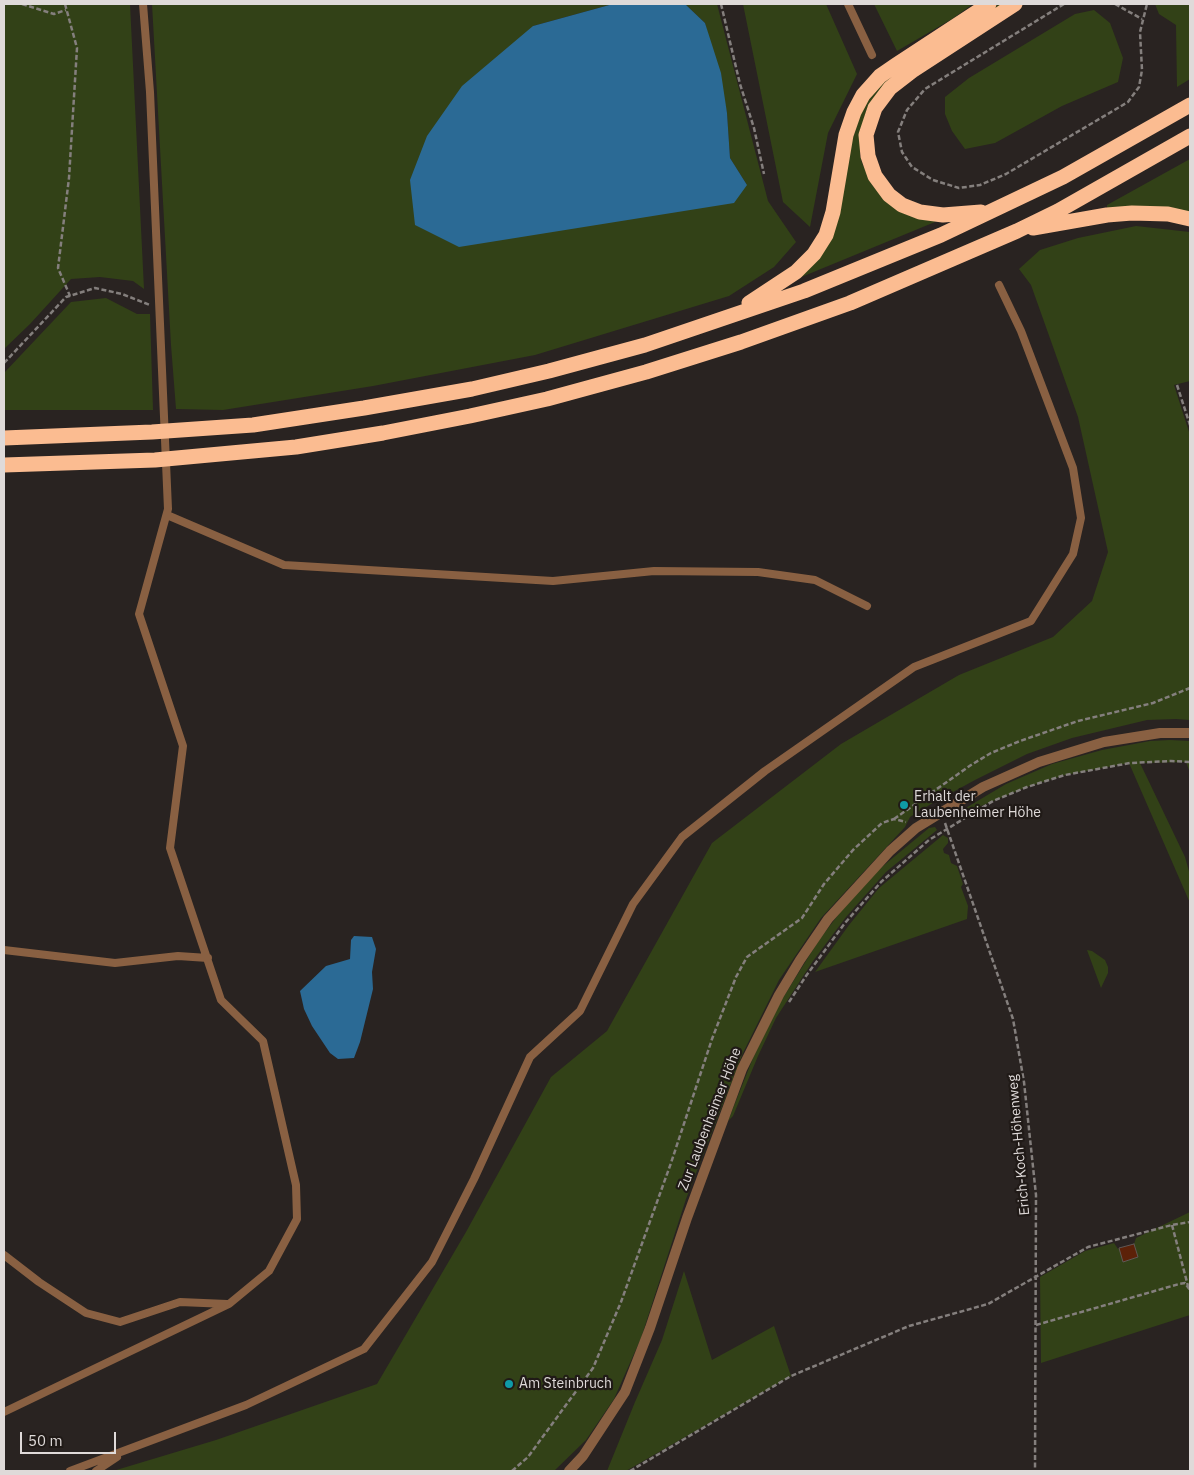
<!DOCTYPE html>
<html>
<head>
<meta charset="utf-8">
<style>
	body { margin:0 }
	#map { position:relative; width:1194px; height:1475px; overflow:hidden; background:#292321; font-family:"IBM Plex Sans",sans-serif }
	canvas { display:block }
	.frame { position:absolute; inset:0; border:5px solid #dfdad9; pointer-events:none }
	.scale { position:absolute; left:20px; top:1432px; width:96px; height:22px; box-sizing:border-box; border:2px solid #dfdad9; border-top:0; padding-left:6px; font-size:15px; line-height:18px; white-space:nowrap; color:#dfdad9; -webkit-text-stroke:4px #201a17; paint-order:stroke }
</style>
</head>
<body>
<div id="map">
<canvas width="1194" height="1475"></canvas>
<div class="frame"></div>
<div class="scale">50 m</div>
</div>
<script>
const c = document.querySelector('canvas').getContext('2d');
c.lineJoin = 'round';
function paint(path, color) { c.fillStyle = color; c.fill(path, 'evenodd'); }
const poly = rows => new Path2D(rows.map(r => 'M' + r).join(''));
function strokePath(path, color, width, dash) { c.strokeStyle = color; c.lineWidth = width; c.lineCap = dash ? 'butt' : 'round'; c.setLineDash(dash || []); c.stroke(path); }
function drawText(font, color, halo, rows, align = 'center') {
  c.font = font + ' "IBM Plex Sans",sans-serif'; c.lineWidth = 4.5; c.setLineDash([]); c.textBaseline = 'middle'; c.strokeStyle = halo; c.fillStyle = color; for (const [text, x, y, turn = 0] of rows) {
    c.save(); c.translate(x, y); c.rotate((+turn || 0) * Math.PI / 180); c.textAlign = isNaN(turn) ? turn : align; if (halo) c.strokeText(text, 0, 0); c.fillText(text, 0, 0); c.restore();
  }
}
paint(poly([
	[4,4,130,4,144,289,133,281,100,277,71,279,30,324,4,349],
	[152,4,613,4,533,26,747,185,730,158,727,113,705,23,685,4,717,4,768,201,796,242,774,267,729,296,535,355,373,386,223,410,176,409,171,345],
	[743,4,826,4,857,74,828,133,810,227,783,202],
	[874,4,973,4,952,19,897,51],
	[999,4,1004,4,869,104,865,115,860,136,860,155,862,163,873,186,891,205,899,211,913,217,934,220,935,222,799,278,812,266,863,106,881,84],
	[1155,4,1190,4,1190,79,1177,87,1176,25,1159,14],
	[1094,10,1110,23,1123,58,1118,82,1062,106,995,143,965,149,952,131,945,114,945,97,969,78,1075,14],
	[1190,159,1190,214,1107,210,1107,205],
	[1136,226,1190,232,1190,381,1174,385,1190,435,1190,720,1176,719,1147,720,1072,738,1027,754,975,780,931,804,910,817,905,827,821,918,779,980,742,1055,686,1199,641,1338,614,1399,586,1440,554,1471,113,1471,216,1440,377,1384,466,1232,551,1077,607,1031,712,843,841,744,959,675,1053,637,1092,601,1108,552,1078,417,1031,285,1019,269,1040,250,1078,238],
	[106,298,137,314,150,314,153,410,4,410,4,373,71,302],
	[1170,740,1190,741,1190,773,1186,762,1140,763,1185,857,1190,875,1190,903,1129,763,1065,775,1027,787,954,817,954,815,1006,784,1052,764,1102,750,1150,741],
	[935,827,937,830,886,872,846,917,813,961,776,1018,758,1056,733,1116,728,1121,753,1058,781,1001,819,940,842,910,877,871,929,828],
	[943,835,948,838,948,843,943,849,944,853,949,855,951,863,957,866,963,884,961,887,968,906,967,919,815,972,849,925,879,888],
	[1087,950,1092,951,1105,960,1108,967,1108,973,1101,988],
	[1190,1212,1190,1315,1041,1363,1040,1277,1085,1251,1114,1243,1118,1249,1134,1244,1136,1238],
	[684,1271,712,1360,774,1326,791,1376,626,1471,607,1471,635,1402,662,1340]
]), '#324117');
paint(poly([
	[613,4,685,4,705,23,721,73,727,113,730,158,747,185,734,203,459,247,415,225,410,180,427,136,462,86,533,26],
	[354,936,372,937,376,949,372,972,373,989,360,1042,354,1058,338,1059,330,1053,312,1026,304,1009,300,991,326,966,350,959,351,940]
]), '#2b6a95');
const building = poly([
	[1134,1244,1138,1257,1123,1262,1119,1248,1134,1244]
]);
paint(building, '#5c2108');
strokePath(building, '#605856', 1);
strokePath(poly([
	[22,4,54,14,66,10],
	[65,4,77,48,69,178,58,268,70,296],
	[721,4,740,84,754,128,764,174],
	[1064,4,925,89,907,110,898,132,902,152,912,167,933,180,959,188,980,185,1006,174,1128,102,1139,87,1142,70,1140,32,1147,4],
	[1115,4,1142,19],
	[4,363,66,297,95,288,122,294,150,305],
	[1177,385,1190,425],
	[894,819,971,765,991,753,1020,741,1078,721,1153,703,1190,688],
	[945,823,1013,1019,1024,1082,1036,1195,1035,1471],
	[789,1002,806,976,845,923,881,882,929,840,947,829,993,801,1027,787,1065,775,1130,763,1171,761,1190,762],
	[1172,1225,1188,1286],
	[1036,1325,1179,1284,1185,1283,1190,1290],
	[512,1471,528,1457,593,1368,621,1302,671,1163,712,1039,736,977,747,957,802,918,824,884,853,850,882,823,894,819,906,822],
	[630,1471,791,1376,909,1326,988,1304,1088,1247,1172,1225,1190,1222]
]), '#847f7d', 2.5, [5, 2.5]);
strokePath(poly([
	[848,4,872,55],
	[167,515,284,565,553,581,654,571,758,572,815,580,867,606],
	[4,950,115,963,178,956,208,958],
	[4,1255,39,1282,86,1313,120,1322,180,1302,227,1304],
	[4,1412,229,1304,269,1271,297,1219,296,1185,263,1041,221,1000,170,848,183,746,139,614,168,509,150,92,143,4],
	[70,1471,246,1405,364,1349,432,1262,474,1179,530,1057,580,1011,633,904,682,837,765,771,914,667,1031,621,1073,554,1081,518,1073,468,1021,331,999,285],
	[96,1471,117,1457]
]), '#896042', 8);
strokePath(poly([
	[569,1471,583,1456,625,1392,650,1328,687,1218,742,1069,779,995,800,960,828,919,890,851,916,828,983,787,1039,762,1104,742,1160,733,1190,733]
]), '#896042', 10);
strokePath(poly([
	[981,212,943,215,920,212,902,205,889,195,875,176,868,156,866,135,875,108,890,88,912,71,1015,4],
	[1033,228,1107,215,1132,213,1168,214,1190,219],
	[749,303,796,272,814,254,826,235,833,212,846,135,854,112,863,95,880,76,896,65,989,4],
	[4,438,152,432,253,425,364,408,472,389,549,371,645,345,804,291,941,235,1063,177,1190,105],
	[4,465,155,460,296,447,383,433,470,416,547,399,646,372,741,342,850,303,1017,231,1058,211,1190,136]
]), '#fbbc91', 15);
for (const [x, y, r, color] of [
	[904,805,5,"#0f9aa8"],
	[509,1384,5,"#0f9aa8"]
]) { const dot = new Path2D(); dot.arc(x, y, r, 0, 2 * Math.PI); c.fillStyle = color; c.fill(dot); strokePath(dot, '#201a17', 2); }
drawText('14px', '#dfdad9', '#201a17', [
	["Erhalt der",914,797],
	["Laubenheimer Höhe",914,813],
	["Am Steinbruch",519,1384]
], 'left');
drawText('14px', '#dfdad9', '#201a17', [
	["Zur Laubenheimer Höhe",710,1119,-69],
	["Erich-Koch-Höhenweg",1019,1145,-95]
]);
</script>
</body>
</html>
